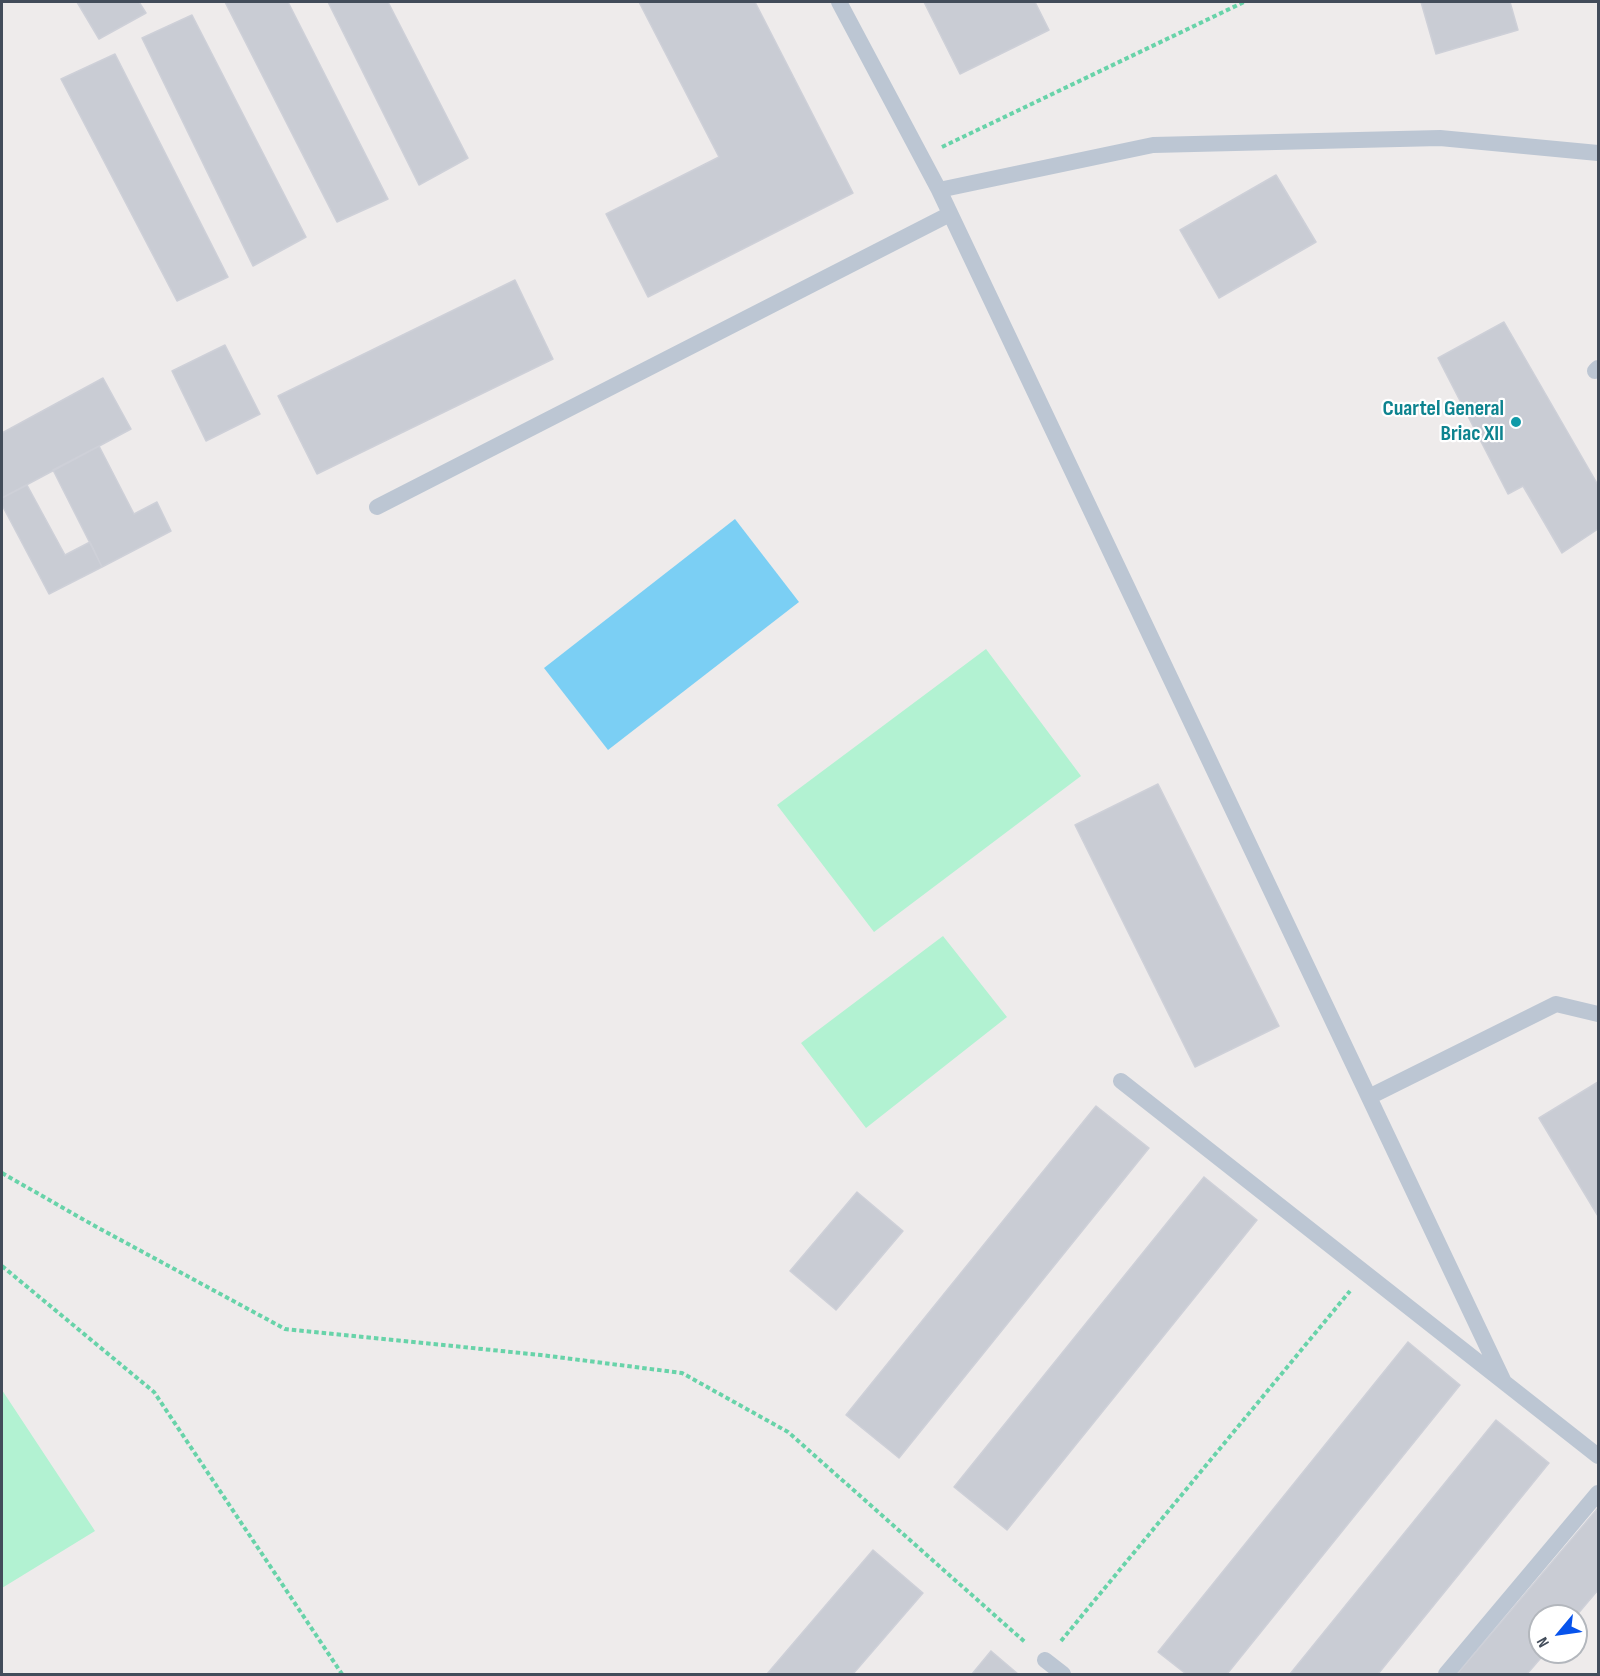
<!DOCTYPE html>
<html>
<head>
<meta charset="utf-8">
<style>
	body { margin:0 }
	#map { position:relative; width:1600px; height:1676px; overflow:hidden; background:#eeebeb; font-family:"Sofia Sans Condensed",sans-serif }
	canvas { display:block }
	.frame { position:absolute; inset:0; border:3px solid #424c5a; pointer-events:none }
	.north { position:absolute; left:1528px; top:1604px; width:60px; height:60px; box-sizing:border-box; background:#fff; border:2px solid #b3b7bd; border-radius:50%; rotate:241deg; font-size:16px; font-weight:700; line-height:24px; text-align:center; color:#424c5a }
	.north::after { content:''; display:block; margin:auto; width:21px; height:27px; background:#0753ec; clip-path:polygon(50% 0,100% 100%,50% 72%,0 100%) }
</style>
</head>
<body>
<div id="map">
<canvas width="1600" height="1676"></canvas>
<div class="frame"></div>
<div class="north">N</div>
</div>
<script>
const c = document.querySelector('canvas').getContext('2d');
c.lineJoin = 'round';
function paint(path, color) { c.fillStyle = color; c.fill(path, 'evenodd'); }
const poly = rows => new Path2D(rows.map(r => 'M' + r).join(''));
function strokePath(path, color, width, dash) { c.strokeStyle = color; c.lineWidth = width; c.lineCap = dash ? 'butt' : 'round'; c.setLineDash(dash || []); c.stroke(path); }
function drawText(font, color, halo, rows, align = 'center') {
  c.font = font + ' "Sofia Sans Condensed",sans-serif'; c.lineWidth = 4.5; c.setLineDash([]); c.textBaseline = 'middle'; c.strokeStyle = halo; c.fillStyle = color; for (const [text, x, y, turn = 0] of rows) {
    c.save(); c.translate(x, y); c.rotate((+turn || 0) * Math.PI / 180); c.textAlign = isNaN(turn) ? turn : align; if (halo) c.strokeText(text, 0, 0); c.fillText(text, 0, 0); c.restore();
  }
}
paint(poly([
	[986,649,1081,776,874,932,777,805],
	[943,936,1007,1017,866,1128,801,1043],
	[2,1390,95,1531,2,1588]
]), '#b2f2d2');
paint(poly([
	[735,519,799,602,608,750,544,668]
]), '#7bcff4');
const building = poly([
	[77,2,139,2,146,13,99,39,77,2],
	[225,2,288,2,388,199,337,222,225,2],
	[328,2,388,2,468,158,419,185,328,2],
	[639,2,755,2,853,193,648,297,606,214,719,157,639,2],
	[924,2,1035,2,1049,30,960,74,924,2],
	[1421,2,1510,2,1518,30,1436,54,1421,2],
	[192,15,306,237,253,266,142,38,192,15],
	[115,54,228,277,177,301,61,79,115,54],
	[1276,175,1316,242,1219,298,1180,230,1276,175],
	[515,280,553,359,317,474,278,396,515,280],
	[1504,322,1598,485,1598,529,1562,553,1523,486,1508,494,1438,358,1504,322],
	[225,345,260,414,206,441,172,371,225,345],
	[103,378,131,429,2,498,2,433,103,378],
	[99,446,134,514,157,502,171,531,102,567,53,470,99,446],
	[27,485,65,555,90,542,102,567,49,594,2,505,2,498,27,485],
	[1158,784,1279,1026,1195,1067,1075,825,1158,784],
	[1598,1082,1598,1216,1539,1118,1598,1082],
	[1096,1106,1149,1148,899,1458,846,1415,1096,1106],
	[1204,1177,1257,1220,1007,1530,954,1487,1204,1177],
	[857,1192,903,1231,836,1310,790,1271,857,1192],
	[1408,1342,1460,1385,1227,1674,1186,1674,1158,1652,1408,1342],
	[1496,1420,1549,1463,1378,1674,1290,1674,1496,1420],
	[1598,1508,1598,1590,1576,1616,1540,1616,1540,1652,1546,1652,1527,1674,1457,1674,1598,1508],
	[873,1550,923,1593,853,1674,767,1674,873,1550],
	[991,1651,1018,1674,972,1674,991,1651]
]);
paint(building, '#c9ccd4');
strokePath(building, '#ced0d8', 1.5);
strokePath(poly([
	[942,147,1244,2],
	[2,1173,93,1225,285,1329,541,1355,682,1373,788,1432,1026,1643],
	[2,1266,154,1392,342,1674],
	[1061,1641,1350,1291]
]), '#68d3a9', 4, [4.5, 3]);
strokePath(poly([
	[839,2,939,190,1503,1380],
	[939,190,1153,145,1440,138,1598,153],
	[1595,371,1598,368],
	[377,507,950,214],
	[1121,1081,1598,1456],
	[1369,1097,1556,1004,1598,1014],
	[1045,1660,1063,1674],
	[1446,1674,1598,1493]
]), '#bcc6d3', 16);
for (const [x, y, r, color] of [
	[1516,422,6,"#0f9aa8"]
]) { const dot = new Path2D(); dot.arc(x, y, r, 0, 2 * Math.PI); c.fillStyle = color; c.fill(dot); strokePath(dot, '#fff', 2); }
drawText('bold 22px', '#0d838f', '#fff', [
	["Cuartel General",1504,409],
	["Briac XII",1504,434]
], 'right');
</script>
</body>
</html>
